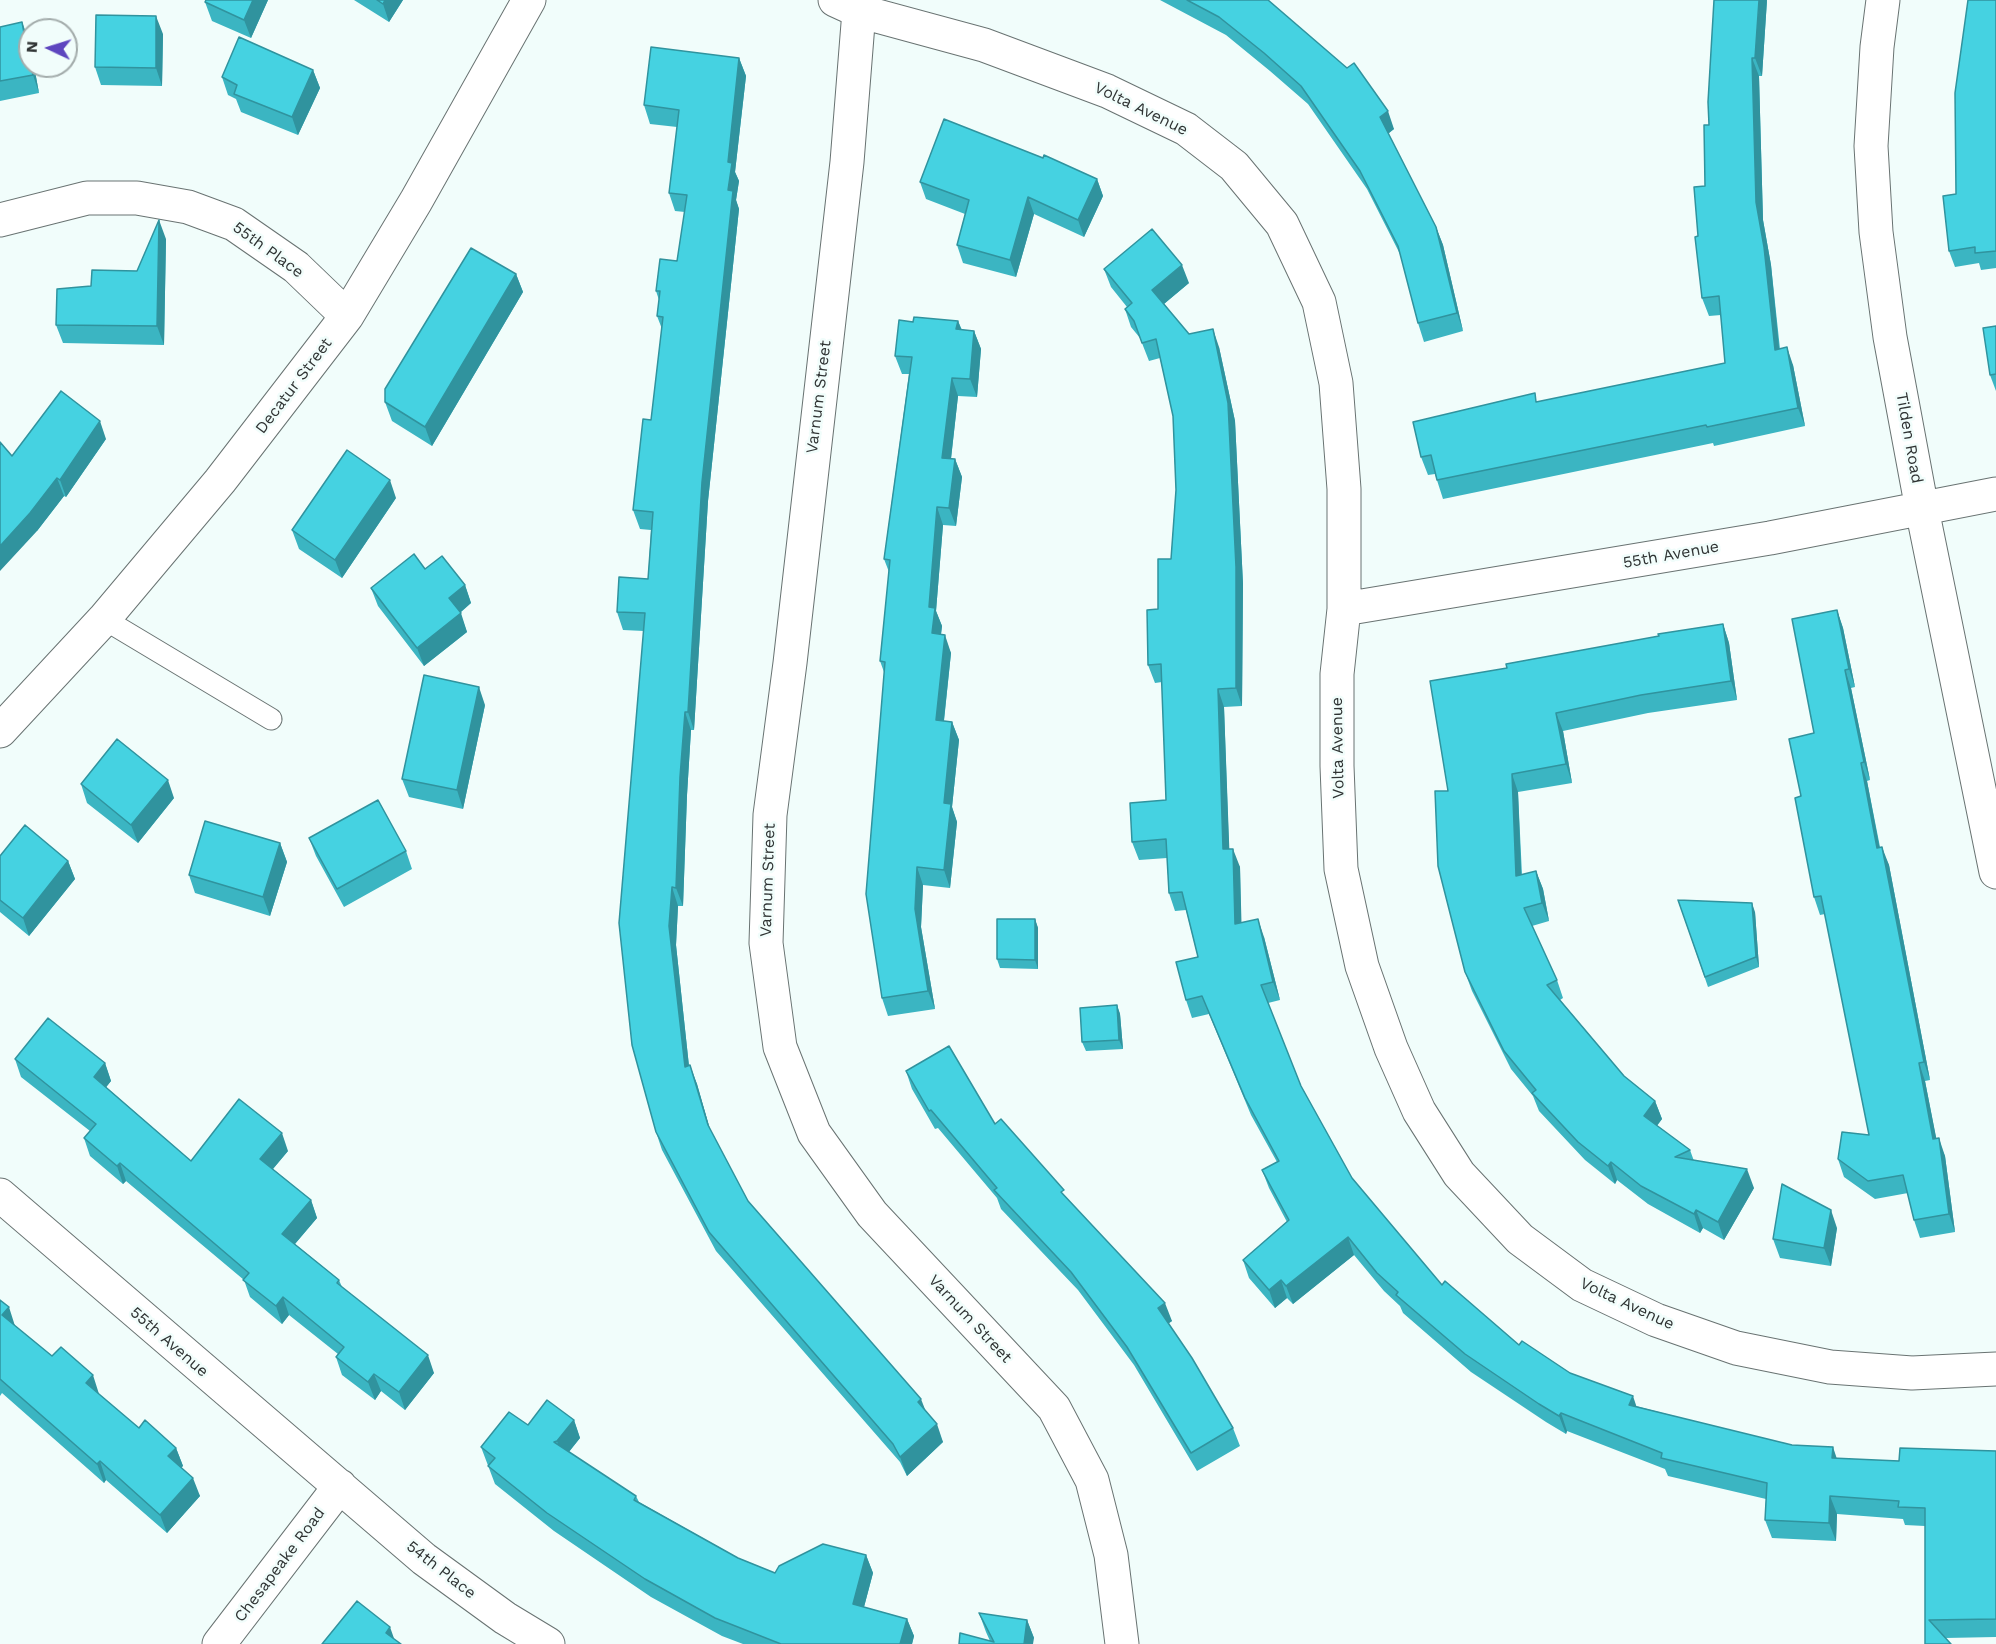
<!DOCTYPE html>
<html>
<head>
<meta charset="utf-8">
<style>
	body { margin:0 }
	#map { position:relative; width:1996px; height:1644px; overflow:hidden; background:#f1fdfb; font-family:"Work Sans",sans-serif }
	canvas { display:block }
	.north { position:absolute; left:18px; top:18px; width:60px; height:60px; box-sizing:border-box; background:#f1fdfb; border:2px solid #a3acab; border-radius:50%; rotate:274deg; font-size:16px; font-weight:700; line-height:24px; text-align:center; color:#2f3333 }
	.north::after { content:''; display:block; margin:auto; width:21px; height:27px; background:#5e46bf; clip-path:polygon(50% 0,100% 100%,50% 72%,0 100%) }
</style>
</head>
<body>
<div id="map">
<canvas width="1996" height="1644"></canvas>
<div class="north">N</div>
</div>
<script>
const c = document.querySelector('canvas').getContext('2d');
c.lineJoin = 'round';
const poly = rows => new Path2D(rows.map(r => 'M' + r).join(''));
function strokePath(path, color, width, dash) { c.strokeStyle = color; c.lineWidth = width; c.lineCap = dash ? 'butt' : 'round'; c.setLineDash(dash || []); c.stroke(path); }
function paint(path, color) { c.fillStyle = color; c.fill(path, 'evenodd'); }
function drawText(font, color, halo, rows, align = 'center') {
  c.font = font + ' "Work Sans",sans-serif'; c.lineWidth = 5; c.setLineDash([]); c.textBaseline = 'middle'; c.strokeStyle = halo; c.fillStyle = color; for (const [text, x, y, turn = 0] of rows) {
    c.save(); c.translate(x, y); c.rotate((+turn || 0) * Math.PI / 180); c.textAlign = isNaN(turn) ? turn : align; if (halo) c.strokeText(text, 0, 0); c.fillText(text, 0, 0); c.restore();
  }
}
const lane = poly([
	[104,619,271,719]
]);
const street = poly([
	[835,0,859,11,984,45,1107,91,1186,129,1234,166,1282,224,1319,302,1336,383,1344,489,1344,609,1337,674,1337,766,1341,869,1362,966,1391,1048,1419,1111,1459,1174,1520,1239,1582,1285,1656,1320,1736,1348,1830,1367,1912,1373,1996,1369],
	[1883,0,1877,47,1871,146,1876,232,1890,337,1922,509,1996,872],
	[859,11,847,162,790,663,770,815,766,943,780,1047,814,1133,872,1214,1054,1408,1092,1480,1111,1555,1122,1644],
	[0,220,87,198,137,198,188,207,234,224,296,267,347,316],
	[1344,609,1770,538,1996,494],
	[0,731,104,619,220,481,347,316,416,201,529,0],
	[0,1195,424,1559,505,1618,548,1644],
	[219,1644,340,1486]
]);
strokePath(lane, '#697372', 23);
strokePath(street, '#697372', 35);
strokePath(lane, '#fff', 21);
strokePath(street, '#fff', 33);
paint(poly([
	[206,0,268,0,251,38,212,21,205,2],
	[354,0,403,0,389,22],
	[1160,0,1268,0,1394,129,1388,134,1436,227,1443,245,1463,331,1424,342,1418,323,1401,256,1367,189,1308,104,1270,71,1226,35],
	[1767,0,1762,76,1759,76,1763,220,1771,265,1780,349,1793,365,1805,426,1714,446,1713,443,1443,499,1435,474,1428,475,1421,457,1538,402,1725,363,1721,315,1709,316,1702,298,1698,236,1705,186,1709,125],
	[1996,0,1996,268,1981,270,1979,263,1955,267,1949,251,1956,194],
	[0,27,29,40,30,66,34,66,39,93,0,101],
	[163,34,162,86,101,85,95,67],
	[739,58,746,76,735,172,739,181,736,200,739,209,708,501,694,730,691,730,687,795,683,906,678,906,676,945,689,1066,697,1084,710,1130,748,1201,925,1410,943,1442,907,1476,900,1462,716,1251,662,1150,656,1132,644,631,623,630,617,612,648,579,651,530,640,529,633,510,651,420,662,329,657,316,659,300,656,291,677,261,685,212,675,211,669,193,677,127,650,124,644,105],
	[313,70,320,88,298,135,241,112,236,99,228,95,222,77],
	[1097,179,1103,196,1084,237,1034,214,1016,277,963,263,957,245,965,214,926,199,920,182],
	[166,239,164,345,63,343,56,325,91,286,137,271],
	[1104,269,1189,283,1164,304,1189,334,1219,347,1235,421,1243,584,1242,706,1224,707,1229,849,1240,867,1241,923,1264,937,1280,1000,1268,1003,1301,1086,1352,1178,1442,1285,1519,1345,1570,1373,1636,1406,1837,1459,1899,1461,1996,1451,1996,1637,1945,1638,1925,1644,1925,1526,1905,1525,1903,1519,1837,1514,1836,1541,1772,1538,1765,1520,1766,1499,1668,1476,1665,1469,1567,1431,1566,1434,1546,1422,1471,1372,1403,1313,1400,1306,1384,1291,1354,1255,1293,1304,1287,1298,1275,1308,1249,1278,1243,1260,1287,1222,1269,1188,1262,1170,1277,1162,1251,1115,1209,1014,1192,1018,1186,1000,1198,957,1186,910,1175,911,1169,893,1167,858,1139,860,1132,842,1166,800,1162,682,1155,683,1148,665,1158,609,1171,559,1176,490,1173,416,1160,358,1149,361,1140,338,1131,327,1125,309,1127,307,1111,287],
	[516,274,523,292,432,446,392,421,385,402],
	[958,321,962,330,974,331,981,349,977,397,958,396,951,459,955,459,962,477,956,526,943,525,936,611,942,626,941,634,951,653,944,721,952,722,959,740,952,807,957,822,950,888,923,885,921,927,935,1009,888,1016,882,998,884,672,880,661,889,572,884,559,909,374,902,374,895,356,913,322],
	[1996,326,1996,391,1990,375],
	[106,439,66,497,64,496,37,531,12,456],
	[396,498,342,578,299,549,292,530],
	[425,569,465,585,471,603,460,613,467,632,424,666,378,606,371,588],
	[1837,610,1843,628,1855,687,1851,688,1870,780,1867,781,1880,847,1889,865,1930,1080,1925,1081,1936,1138,1945,1156,1955,1232,1920,1238,1914,1220,1908,1193,1875,1199,1844,1177,1838,1159,1869,1135,1825,914,1820,915,1814,897,1801,796,1814,733],
	[1723,624,1729,643,1737,700,1648,713,1563,731,1572,783,1518,792,1522,875,1536,871,1543,889,1549,921,1532,926,1557,980,1563,998,1560,1000,1624,1076,1655,1101,1662,1119,1657,1126,1690,1150,1694,1161,1754,1188,1724,1240,1703,1228,1700,1233,1648,1204,1617,1180,1615,1184,1585,1160,1539,1111,1533,1096,1511,1069,1472,991,1465,972,1448,791,1507,668],
	[485,705,463,809,409,797,402,779],
	[81,784,174,798,138,843,87,803],
	[309,838,406,851,412,869,344,907,316,856],
	[280,843,287,862,270,916,195,893,189,875],
	[0,856,68,861,75,879,29,936,0,912],
	[1678,900,1755,912,1759,967,1708,987],
	[1035,919,1038,928,1038,969,1000,968,997,959],
	[1117,1005,1120,1014,1123,1049,1086,1051,1082,1042],
	[15,1059,105,1063,111,1081,106,1087,191,1161,288,1151,273,1169,311,1200,317,1218,295,1244,339,1280,342,1287,434,1373,405,1410,381,1391,375,1400,342,1375,336,1357,338,1354,289,1315,282,1324,250,1297,244,1280,126,1181,123,1184,90,1156,84,1138,90,1131,21,1077],
	[906,1071,995,1124,1067,1198,1172,1321,1168,1324,1233,1428,1240,1446,1197,1471,1134,1365,1078,1290,1001,1209,997,1198,938,1128,935,1129,912,1089],
	[1837,1228,1831,1266,1780,1258,1773,1239],
	[0,1300,15,1326,99,1394,139,1428,176,1448,183,1466,181,1467,200,1496,167,1533,106,1480,104,1483,2,1393,0,1396],
	[574,1420,580,1438,569,1452,636,1496,639,1502,738,1558,775,1573,866,1555,873,1573,864,1607,907,1619,914,1636,912,1644,743,1644,722,1636,651,1597,554,1531,495,1484,481,1447,528,1425],
	[979,1613,1027,1620,1034,1638,959,1644,990,1641,986,1632]
]), '#3bb5c2');
paint(poly([
	[253,0,268,0,251,38,244,20],
	[385,0,403,0,389,22,383,4],
	[1759,0,1767,0,1762,76,1755,58],
	[156,16,163,34,162,86,156,68],
	[22,22,29,40,30,47,30,62],
	[739,58,746,76,735,172,739,181,736,200,739,209,708,501,694,730,688,712,702,482,728,190,728,162],
	[1752,58,1759,76,1763,220,1771,265,1781,368,1775,350,1756,202],
	[31,66,34,66,39,93,33,75],
	[313,70,320,88,298,135,292,117],
	[1388,111,1394,129,1386,135,1380,117],
	[1097,179,1103,196,1084,237,1078,220],
	[1028,197,1034,214,1016,277,1010,260],
	[159,220,166,239,164,345,157,326],
	[1436,227,1443,245,1463,331,1457,313],
	[1182,265,1189,283,1159,308,1152,290],
	[516,274,523,292,432,446,425,427],
	[958,321,965,339,956,329],
	[1213,329,1219,347,1235,421,1243,584,1242,706,1236,688],
	[974,331,981,349,977,397,970,379],
	[1787,347,1793,365,1805,426,1798,408],
	[952,378,958,396,949,476,942,458],
	[100,421,106,439,66,497,60,480],
	[955,459,962,477,956,526,949,508],
	[57,478,64,496,37,531,0,571,0,546],
	[390,480,396,498,342,578,335,560],
	[937,507,943,525,936,611,942,626,939,651,932,633,929,607],
	[465,585,471,603,456,616,449,598],
	[1837,610,1843,628,1855,687,1849,669],
	[461,613,467,632,424,666,417,648],
	[1723,624,1729,643,1737,700,1731,681],
	[945,635,951,653,942,738,936,720],
	[1845,670,1851,688,1870,780,1864,762],
	[479,687,485,705,463,809,457,790],
	[1218,689,1224,707,1230,867,1223,849],
	[685,712,691,730,687,795,683,906,676,888,680,777],
	[1556,713,1563,731,1572,783,1566,764],
	[952,722,959,740,952,807,957,822,950,888,944,870,944,803],
	[1861,763,1867,781,1883,866,1877,848],
	[1512,774,1518,792,1522,894,1516,876],
	[168,780,174,798,138,843,131,825],
	[280,843,287,862,270,916,263,897],
	[1882,847,1889,865,1930,1080,1924,1062],
	[1233,849,1240,867,1242,942,1235,924],
	[68,861,75,879,29,936,23,918],
	[917,867,923,885,921,927,935,1009,928,991,915,909],
	[1536,871,1543,889,1549,921,1542,903],
	[672,887,678,906,676,945,691,1085,685,1067,669,926],
	[1752,903,1755,912,1759,967,1756,957],
	[1035,919,1038,928,1038,969,1035,960],
	[1258,919,1264,937,1280,1000,1273,982],
	[1117,1005,1120,1014,1123,1049,1119,1040],
	[105,1063,111,1081,100,1095,94,1077],
	[1919,1063,1925,1081,1940,1157,1933,1139],
	[690,1065,697,1084,714,1143,708,1125],
	[1655,1101,1662,1119,1650,1134,1644,1116],
	[282,1133,288,1151,266,1177,260,1159],
	[1939,1138,1945,1156,1955,1232,1949,1214],
	[1611,1162,1617,1180,1615,1184,1608,1166],
	[120,1163,126,1181,123,1184,117,1166],
	[1747,1169,1754,1188,1724,1240,1718,1222],
	[311,1200,317,1218,288,1252,282,1234],
	[1696,1210,1703,1228,1700,1233,1694,1214],
	[1831,1210,1837,1228,1831,1266,1824,1248],
	[1348,1237,1354,1255,1293,1304,1286,1286],
	[1281,1280,1287,1298,1275,1308,1269,1290],
	[283,1297,289,1315,282,1324,276,1306],
	[1165,1303,1172,1321,1164,1326,1158,1308],
	[9,1307,15,1326,2,1315],
	[428,1355,434,1373,405,1410,399,1392],
	[374,1374,381,1391,375,1400,368,1382],
	[93,1375,99,1394,86,1383],
	[1633,1396,1639,1414,1629,1405],
	[921,1399,928,1417,918,1402],
	[1561,1413,1567,1431,1566,1434,1559,1416],
	[574,1420,580,1438,563,1459,557,1441],
	[937,1424,943,1442,907,1476,900,1457],
	[1833,1447,1839,1465,1832,1458],
	[176,1448,183,1466,175,1474,168,1456],
	[100,1461,106,1480,104,1483,97,1464],
	[193,1478,200,1496,167,1533,160,1515],
	[1830,1496,1837,1514,1836,1541,1829,1523],
	[866,1555,873,1573,860,1622,853,1604],
	[907,1619,914,1636,912,1644,900,1644],
	[1027,1620,1034,1638,1033,1644,1024,1644],
	[390,1627,396,1644,386,1633]
]), '#30939e');
const building = poly([
	[206,0,253,0,244,20,205,2,206,0],
	[377,0,385,0,383,4,377,0],
	[1187,0,1268,0,1347,68,1354,63,1388,111,1380,117,1436,227,1457,313,1418,323,1398,246,1360,171,1301,86,1264,53,1219,17,1187,0],
	[1714,0,1759,0,1755,58,1752,58,1756,202,1764,247,1775,350,1787,347,1798,408,1707,427,1706,425,1437,480,1431,455,1421,457,1413,422,1535,393,1536,402,1725,363,1719,296,1702,298,1695,237,1698,236,1694,187,1705,186,1704,125,1709,125,1708,102,1714,0],
	[1968,0,1996,0,1996,251,1975,253,1975,247,1949,251,1943,196,1956,194,1955,93,1968,0],
	[96,15,156,16,156,68,95,67,96,15],
	[22,22,30,66,31,66,33,75,0,81,0,27,22,22],
	[239,37,313,70,292,117,234,94,237,85,222,77,239,37],
	[651,47,739,58,728,162,732,163,728,190,733,191,702,482,688,712,685,712,680,777,676,888,672,887,669,926,685,1067,690,1065,708,1125,748,1201,921,1399,918,1402,937,1424,900,1457,893,1444,709,1232,656,1132,632,1045,619,923,645,613,617,612,619,577,648,579,653,512,633,510,643,419,651,420,663,317,657,316,660,291,656,291,660,259,677,261,687,195,669,193,679,110,644,105,651,47],
	[944,119,1043,158,1044,155,1097,179,1078,220,1028,197,1010,260,957,245,969,200,920,182,944,119],
	[159,220,157,326,56,325,57,289,91,286,92,270,137,271,159,220],
	[1152,229,1182,265,1152,290,1189,334,1213,329,1228,403,1236,567,1236,688,1218,689,1223,849,1233,849,1235,924,1258,919,1273,982,1261,985,1301,1086,1352,1178,1442,1285,1445,1281,1519,1345,1522,1341,1570,1373,1633,1396,1629,1405,1792,1445,1833,1447,1832,1458,1899,1461,1900,1448,1996,1451,1996,1619,1929,1620,1951,1644,1925,1644,1925,1508,1898,1507,1899,1501,1830,1496,1829,1523,1765,1520,1767,1483,1661,1458,1662,1453,1561,1413,1559,1416,1539,1404,1465,1354,1396,1295,1398,1292,1377,1273,1348,1237,1286,1286,1281,1280,1269,1290,1243,1260,1289,1220,1262,1170,1279,1161,1245,1098,1202,996,1186,1000,1176,962,1198,957,1182,892,1169,893,1166,839,1132,842,1130,803,1166,800,1161,664,1148,665,1147,610,1158,609,1158,559,1171,559,1176,490,1173,416,1156,339,1142,343,1134,321,1125,309,1132,303,1104,269,1152,229],
	[471,248,516,274,425,427,385,402,385,389,471,248],
	[914,317,958,321,956,329,974,331,970,379,952,378,942,458,955,459,949,508,937,507,929,607,935,608,932,633,945,635,936,720,952,722,944,803,951,804,944,870,917,867,915,909,928,991,882,998,866,894,885,662,880,661,890,560,884,559,912,357,895,356,899,320,913,322,914,317],
	[1996,326,1996,374,1990,375,1983,328,1996,326],
	[61,391,100,421,60,480,57,478,30,513,0,546,0,442,12,456,61,391],
	[347,450,390,480,335,560,292,530,347,450],
	[414,554,425,569,442,556,465,585,449,598,461,613,417,648,371,588,414,554],
	[1837,610,1849,669,1845,670,1864,762,1861,763,1877,848,1882,847,1924,1062,1919,1063,1933,1139,1939,1138,1949,1214,1914,1220,1903,1175,1868,1181,1838,1159,1842,1132,1869,1135,1821,896,1814,897,1795,798,1801,796,1789,739,1814,733,1792,619,1837,610],
	[1723,624,1731,681,1641,695,1556,713,1566,764,1512,774,1516,876,1536,871,1542,903,1524,908,1557,980,1547,985,1624,1076,1655,1101,1644,1116,1690,1150,1675,1157,1747,1169,1718,1222,1696,1210,1694,1214,1641,1186,1611,1162,1608,1166,1578,1142,1532,1093,1536,1090,1504,1051,1465,972,1438,866,1435,791,1448,791,1430,681,1507,668,1506,664,1659,636,1658,634,1723,624],
	[424,675,479,687,457,790,402,779,424,675],
	[117,739,168,780,131,825,81,784,117,739],
	[378,800,406,851,337,889,309,838,378,800],
	[205,821,280,843,263,897,189,875,205,821],
	[25,825,68,861,23,918,0,900,0,856,25,825],
	[1678,900,1752,903,1756,957,1705,977,1678,900],
	[997,919,1035,919,1035,960,997,959,997,919],
	[1117,1005,1119,1040,1082,1042,1080,1008,1117,1005],
	[48,1018,105,1063,94,1077,191,1161,239,1099,282,1133,260,1159,311,1200,282,1234,339,1280,337,1283,428,1355,399,1392,374,1374,368,1382,336,1357,344,1347,283,1297,276,1306,243,1280,249,1273,120,1163,117,1166,84,1138,96,1124,15,1059,48,1018],
	[949,1046,995,1124,1001,1119,1064,1190,1061,1192,1165,1303,1158,1308,1192,1358,1233,1428,1191,1453,1127,1347,1071,1272,994,1190,997,1188,931,1110,929,1111,906,1071,949,1046],
	[1782,1184,1831,1210,1824,1248,1773,1239,1782,1184],
	[0,1300,9,1307,2,1315,52,1356,61,1347,93,1375,86,1383,139,1428,145,1420,176,1448,168,1456,193,1478,160,1515,100,1461,97,1464,0,1379,0,1300],
	[547,1400,574,1420,557,1441,554,1442,636,1496,634,1500,738,1558,775,1573,779,1566,823,1544,866,1555,853,1604,907,1619,900,1644,781,1644,715,1618,645,1579,547,1513,488,1466,495,1458,481,1447,509,1412,528,1425,547,1400],
	[357,1601,390,1627,386,1633,401,1644,322,1644,357,1601],
	[979,1613,1027,1620,1024,1644,959,1644,960,1633,994,1642,979,1613]
]);
paint(building, '#45d2e1');
strokePath(building, '#30939e', 1.5);
drawText('16px', '#2f3333', '#f1fdfb', [
	["Volta Avenue",1141,109,26],
	["55th Place",268,250,36],
	["Decatur Street",294,386,-53],
	["Varnum Street",819,397,-83],
	["Tilden Road",1909,438,80],
	["55th Avenue",1671,555,-10],
	["Volta Avenue",1338,748,-91],
	["Varnum Street",768,880,-88],
	["Volta Avenue",1627,1304,25],
	["Varnum Street",970,1319,47],
	["55th Avenue",169,1342,41],
	["Chesapeake Road",280,1565,-53],
	["54th Place",441,1570,38]
]);
</script>
</body>
</html>
